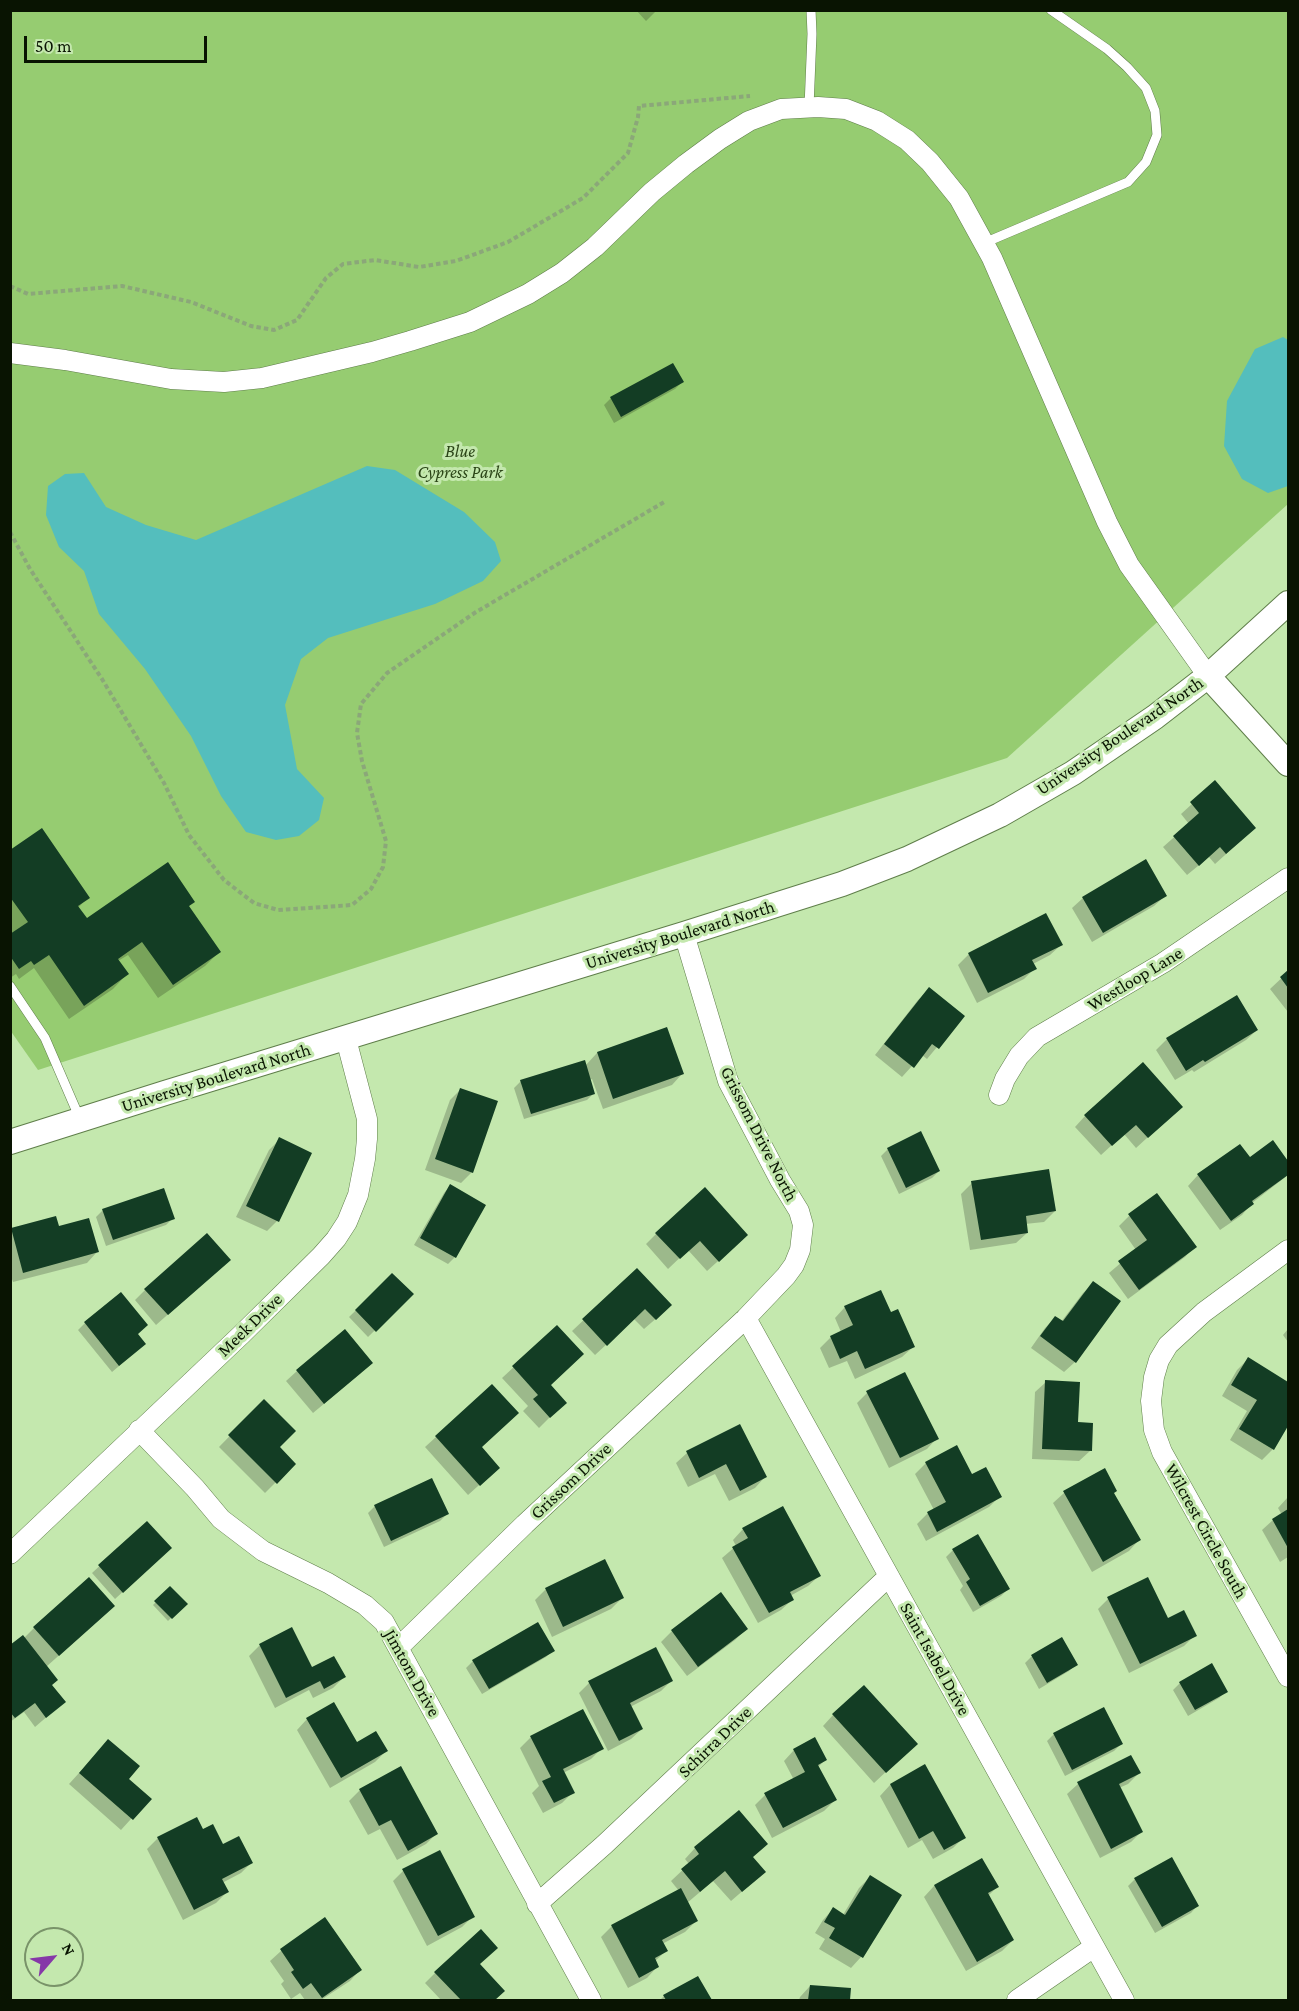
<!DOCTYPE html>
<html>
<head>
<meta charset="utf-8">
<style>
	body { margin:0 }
	#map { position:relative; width:1299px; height:2011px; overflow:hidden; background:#c4e8ae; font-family:"Crimson Pro",serif }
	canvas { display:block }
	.frame { position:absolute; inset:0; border:12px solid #091402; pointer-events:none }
	.north { position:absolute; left:24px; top:1927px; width:60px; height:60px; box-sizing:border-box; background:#c4e8ae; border:2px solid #799369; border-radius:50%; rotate:62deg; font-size:16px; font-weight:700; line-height:24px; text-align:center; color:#091402 }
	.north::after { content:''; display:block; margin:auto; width:21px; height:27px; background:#8638a8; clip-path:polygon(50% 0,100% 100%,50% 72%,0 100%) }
	.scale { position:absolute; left:24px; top:36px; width:183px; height:27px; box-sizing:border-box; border:3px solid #091402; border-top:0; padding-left:8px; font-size:18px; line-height:21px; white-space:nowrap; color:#091402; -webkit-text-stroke:4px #c4e8ae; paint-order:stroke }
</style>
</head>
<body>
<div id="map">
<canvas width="1299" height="2011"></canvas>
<div class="frame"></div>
<div class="north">N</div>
<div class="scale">50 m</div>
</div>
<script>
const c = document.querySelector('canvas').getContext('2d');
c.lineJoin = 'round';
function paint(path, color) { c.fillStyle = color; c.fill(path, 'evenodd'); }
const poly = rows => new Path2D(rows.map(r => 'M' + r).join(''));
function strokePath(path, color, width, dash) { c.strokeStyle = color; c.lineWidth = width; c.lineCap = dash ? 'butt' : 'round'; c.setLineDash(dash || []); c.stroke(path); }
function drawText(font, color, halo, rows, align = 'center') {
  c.font = font + ' "Crimson Pro",serif'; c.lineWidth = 6; c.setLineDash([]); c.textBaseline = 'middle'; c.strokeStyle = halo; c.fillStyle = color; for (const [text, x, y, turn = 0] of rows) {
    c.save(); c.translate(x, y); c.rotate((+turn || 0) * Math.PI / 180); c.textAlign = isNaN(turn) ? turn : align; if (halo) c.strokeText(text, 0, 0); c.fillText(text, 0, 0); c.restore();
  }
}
paint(poly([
	[10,11,1288,11,1288,504,1007,758,38,1070,10,1030]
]), '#96cc71');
paint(poly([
	[1283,337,1288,340,1288,486,1268,493,1242,479,1224,446,1227,401,1255,349],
	[367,466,395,470,464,512,495,542,501,561,483,581,435,604,328,638,301,659,285,705,297,769,324,798,319,820,299,836,276,840,246,832,221,796,191,736,145,669,99,614,84,571,59,547,46,515,48,486,65,474,84,473,106,507,146,525,196,540]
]), '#54bebd');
paint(poly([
	[636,10,657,10,646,21],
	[682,382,675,389,614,423,604,405,611,398],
	[1215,783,1244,838,1215,864,1209,857,1187,875,1163,847,1189,824,1181,814],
	[10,852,88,897,78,908,86,921,193,902,188,907,219,952,205,966,158,998,128,955,118,961,127,974,113,989,69,1019,34,968,19,979,16,974,10,978,10,936,13,935,10,931],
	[1165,896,1154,906,1092,942,1072,908,1083,898],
	[1061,945,1050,955,1033,964,1035,968,1024,979,977,1003,958,965,969,954],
	[1288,972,1288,1012,1270,989],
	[929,989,963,1016,927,1059,922,1055,902,1077,875,1055,918,1000],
	[666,1029,682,1074,672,1085,603,1109,592,1079,589,1080,594,1093,587,1100,524,1119,514,1088,521,1081,585,1066,597,1053],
	[1257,1030,1246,1040,1194,1072,1192,1070,1175,1080,1156,1050,1167,1039],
	[460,1090,472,1172,461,1183,425,1170,450,1100],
	[1085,1116,1170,1117,1136,1148,1124,1134,1101,1155,1075,1127],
	[280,1139,277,1221,267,1231,236,1217,269,1150],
	[1273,1142,1288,1164,1288,1175,1252,1203,1242,1215,1220,1230,1188,1186,1198,1175,1249,1159],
	[888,1149,939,1171,932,1178,899,1194,881,1156],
	[972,1183,1055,1211,1044,1222,1025,1224,1027,1233,1016,1243,970,1250,961,1194],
	[450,1186,484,1205,455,1257,448,1264,414,1245,444,1193],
	[103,1210,173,1218,166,1225,106,1246,96,1217],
	[1129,1216,1195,1246,1185,1257,1128,1299,1109,1273,1136,1250,1119,1226],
	[58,1228,97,1252,87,1263,13,1282,10,1274,10,1231],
	[656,1234,736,1245,707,1271,688,1250,668,1269,646,1244],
	[218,1270,156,1325,135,1300,145,1290],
	[637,1270,659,1316,644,1329,634,1319,595,1355,572,1331],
	[392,1275,412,1294,368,1337,349,1317],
	[1094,1283,1075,1362,1064,1372,1031,1348,1045,1328,1055,1318,1061,1322,1083,1293],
	[845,1307,890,1314,913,1347,902,1357,855,1379,847,1361,829,1368,820,1348,831,1337,841,1332,835,1318],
	[85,1323,136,1335,137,1351,112,1372,78,1330],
	[557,1327,549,1386,554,1413,539,1428,523,1411,528,1406,502,1378],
	[1288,1329,1288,1342,1283,1335],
	[1248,1359,1288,1384,1288,1424,1273,1449,1262,1460,1230,1440,1247,1411,1222,1396,1237,1370],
	[297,1371,361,1373,313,1413,286,1381],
	[1046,1382,1077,1424,1090,1451,1079,1461,1032,1459,1035,1392],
	[867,1393,937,1438,927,1449,889,1468,857,1403],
	[264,1401,277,1447,294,1464,265,1493,219,1447],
	[740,1426,765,1477,755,1488,729,1501,715,1474,688,1487,676,1463,687,1453],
	[436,1437,480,1447,487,1478,468,1495,425,1447],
	[926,1463,1000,1496,989,1507,926,1541,917,1524,927,1514,934,1510,915,1474],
	[1104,1470,1113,1493,1139,1540,1129,1551,1092,1572,1053,1503,1064,1493],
	[431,1480,447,1514,440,1521,384,1547,368,1513,375,1506],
	[1288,1497,1288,1557,1280,1562,1262,1530,1273,1520,1282,1515,1278,1508],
	[146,1523,163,1555,115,1599,92,1573],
	[743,1529,819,1576,808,1586,790,1596,792,1600,781,1610,758,1623,722,1558,736,1546,733,1540],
	[953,1550,1008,1589,1001,1596,973,1612,960,1590,963,1586,946,1557],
	[605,1561,622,1598,611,1609,552,1637,535,1600,545,1590],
	[170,1588,185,1604,168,1621,153,1605],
	[720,1594,746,1629,735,1640,687,1676,661,1642,672,1631],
	[1108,1599,1167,1620,1195,1635,1184,1646,1129,1673,1098,1609],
	[102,1617,46,1667,51,1685,64,1702,35,1727,24,1712,10,1722,10,1647,24,1638,34,1628],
	[291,1629,312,1669,344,1677,333,1688,313,1698,309,1690,275,1708,249,1656,259,1646],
	[1061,1639,1076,1664,1069,1671,1039,1689,1025,1663,1031,1657],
	[553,1650,546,1657,482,1694,466,1668,473,1661],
	[672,1680,661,1691,630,1707,642,1729,631,1739,608,1751,579,1693,589,1683],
	[1180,1683,1226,1691,1219,1698,1188,1716,1173,1690],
	[833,1715,905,1754,874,1783,823,1726],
	[307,1719,356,1744,386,1751,375,1762,330,1788,297,1730],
	[1054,1734,1121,1744,1114,1751,1065,1776,1047,1741],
	[531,1737,602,1748,591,1759,563,1773,573,1792,562,1803,543,1813,532,1793,539,1786,520,1748],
	[108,1741,127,1779,149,1799,121,1830,69,1784],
	[794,1750,825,1760,818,1767,835,1800,824,1811,772,1838,755,1805,765,1795,794,1780,784,1761],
	[925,1766,964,1837,953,1848,933,1859,922,1840,908,1848,880,1796,890,1785],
	[1139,1773,1128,1784,1119,1788,1141,1832,1131,1842,1100,1858,1067,1794,1078,1784],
	[360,1790,436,1834,426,1844,397,1860,380,1829,368,1835,349,1801],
	[196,1819,202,1831,223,1846,251,1863,241,1873,222,1883,227,1892,216,1903,183,1920,147,1849,158,1838],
	[695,1848,752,1858,753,1882,731,1901,713,1881,687,1903,696,1921,685,1932,662,1944,666,1951,655,1961,657,1967,647,1978,628,1988,601,1937,612,1926,679,1891,671,1881,689,1864,685,1859],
	[982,1860,997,1887,988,1896,1013,1940,1002,1951,966,1971,924,1897,934,1886],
	[403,1871,473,1916,462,1927,427,1946,393,1881],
	[870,1877,900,1895,861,1957,851,1968,819,1949,825,1939,815,1933,823,1920,833,1909,843,1915,859,1888],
	[1135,1879,1197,1906,1191,1913,1155,1933,1128,1886],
	[325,1919,360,1970,350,1981,321,2000,305,2000,300,1993,291,1999,281,1984,284,1981,270,1961,281,1951],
	[479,1965,503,1991,494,2000,441,2000,425,1983,435,1973],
	[698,1978,710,2000,660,2000,664,1996],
	[810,1986,849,1989,848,2000,799,2000,800,1997]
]), '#0003');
paint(poly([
	[673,363,684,382,621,417,610,397],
	[1215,780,1256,828,1226,854,1220,847,1199,866,1173,836,1199,813,1190,802],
	[42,828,90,898,78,906,87,918,168,862,195,902,189,906,221,952,173,985,142,942,118,959,129,974,84,1006,49,955,34,965,31,961,19,969,10,956,10,934,28,922,10,897,10,850],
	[1146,859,1167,896,1103,933,1082,897],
	[1046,913,1063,945,1032,960,1037,969,988,993,968,953],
	[1288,970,1288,988,1280,977],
	[929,987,965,1016,939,1049,932,1044,914,1068,884,1044],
	[1237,995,1258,1030,1205,1062,1203,1060,1186,1071,1166,1038],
	[667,1027,684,1074,613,1099,597,1052],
	[585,1060,595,1094,531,1114,520,1080],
	[1143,1062,1183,1107,1148,1138,1136,1125,1112,1146,1084,1115],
	[460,1088,498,1101,473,1173,435,1159],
	[921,1131,940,1171,906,1188,887,1148],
	[279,1137,312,1153,279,1222,246,1206],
	[1273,1140,1288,1161,1288,1175,1252,1201,1254,1204,1231,1221,1197,1174,1240,1144,1250,1157],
	[1049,1169,1056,1211,1026,1216,1028,1233,981,1240,971,1181],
	[450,1184,486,1205,456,1258,420,1238],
	[705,1187,748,1235,719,1262,700,1241,680,1259,655,1233],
	[164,1188,175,1219,113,1240,102,1209],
	[1157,1193,1197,1247,1139,1290,1118,1261,1147,1240,1128,1214],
	[56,1216,59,1226,89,1218,99,1252,23,1273,11,1228],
	[207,1233,231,1260,168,1315,144,1289],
	[637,1268,672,1305,656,1320,645,1309,607,1346,582,1319],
	[392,1273,414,1294,376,1332,355,1310],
	[1093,1281,1121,1301,1076,1363,1040,1336,1055,1316,1063,1321],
	[881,1290,891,1312,898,1309,915,1347,865,1369,857,1351,840,1359,830,1336,853,1325,844,1306],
	[121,1292,148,1325,138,1334,146,1344,119,1366,84,1322],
	[557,1325,584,1354,551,1385,567,1403,550,1418,533,1399,538,1395,512,1366],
	[345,1329,373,1363,324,1404,296,1370],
	[1248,1357,1288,1382,1288,1426,1274,1450,1239,1429,1257,1400,1231,1385],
	[905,1372,939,1439,900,1458,866,1391],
	[1045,1380,1080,1382,1078,1422,1093,1423,1092,1451,1042,1449],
	[492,1384,519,1413,482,1447,500,1468,480,1486,435,1436],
	[264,1399,296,1431,280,1447,296,1464,277,1484,228,1435],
	[740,1424,767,1477,740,1491,726,1464,699,1478,686,1451],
	[957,1445,972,1474,986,1467,1002,1497,937,1532,927,1512,946,1502,925,1462],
	[1105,1468,1117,1491,1114,1493,1141,1540,1103,1562,1063,1491],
	[432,1478,449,1514,391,1541,374,1505],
	[783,1506,821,1576,790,1592,794,1600,769,1613,732,1547,748,1538,742,1528],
	[1288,1509,1288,1548,1272,1519],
	[147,1521,172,1548,123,1593,98,1565],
	[978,1534,1010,1589,980,1606,966,1582,970,1579,952,1549],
	[605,1559,624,1598,563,1627,545,1588],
	[89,1577,115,1606,59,1656,33,1627],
	[1148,1577,1168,1618,1184,1610,1197,1636,1140,1664,1107,1597],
	[170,1586,188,1604,172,1619,154,1601],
	[721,1592,748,1629,698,1667,671,1630],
	[538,1622,555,1651,489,1689,472,1660],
	[292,1627,312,1667,334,1656,346,1677,324,1689,320,1681,286,1698,259,1644],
	[23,1635,58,1680,52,1685,66,1702,46,1718,35,1703,15,1718,10,1712,10,1645],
	[1062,1637,1078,1665,1047,1683,1031,1655],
	[656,1647,673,1681,630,1703,643,1729,619,1741,588,1681],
	[1212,1663,1228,1692,1195,1710,1179,1682],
	[864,1685,918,1744,886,1773,832,1714],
	[334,1702,357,1742,376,1731,388,1751,341,1778,306,1718],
	[1104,1707,1123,1744,1072,1770,1053,1733],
	[583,1709,604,1749,563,1769,575,1793,554,1803,542,1781,551,1777,530,1736],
	[815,1737,827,1760,818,1765,837,1800,783,1828,764,1793,805,1772,793,1749],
	[108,1739,140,1766,129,1779,152,1799,133,1820,79,1773],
	[1131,1755,1141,1773,1119,1784,1143,1832,1111,1849,1077,1782],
	[925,1764,966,1838,944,1850,933,1831,919,1839,890,1784],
	[401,1766,438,1834,408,1851,391,1820,379,1826,359,1789],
	[739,1810,768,1844,753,1857,766,1872,742,1892,725,1871,700,1892,681,1869,699,1854,694,1847],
	[197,1817,203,1829,213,1824,223,1844,239,1836,253,1863,222,1879,229,1892,194,1910,157,1837],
	[440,1850,475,1917,438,1936,402,1869],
	[1172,1857,1199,1906,1162,1927,1134,1878],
	[982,1858,999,1887,988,1893,1014,1940,977,1962,934,1885],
	[870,1875,902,1895,863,1958,829,1938,835,1928,824,1922,833,1907,845,1915],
	[681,1888,698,1921,662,1940,668,1951,655,1958,659,1967,639,1978,611,1925],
	[325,1917,362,1970,322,1998,311,1983,303,1989,291,1972,294,1970,280,1949],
	[481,1929,498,1948,480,1964,505,1991,495,2000,461,2000,434,1972],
	[698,1976,712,2000,666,2000,663,1995],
	[810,1985,851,1988,850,2000,808,2000]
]), '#133d24');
const service = poly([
	[809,107,812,34,811,10],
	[984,243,1128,182,1146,162,1157,135,1155,111,1146,88,1127,67,1107,49,1051,10],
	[10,986,45,1038,80,1119]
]);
const minor = poly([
	[10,353,65,360,171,379,224,382,262,378,372,352,410,341,470,322,528,294,562,273,595,247,652,192,686,164,720,139,749,121,781,109,818,107,846,109,877,121,907,140,930,162,959,198,992,258,1107,522,1129,565,1208,676],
	[999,1095,1005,1079,1019,1056,1037,1037,1163,963,1288,878],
	[1288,1250,1204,1312,1168,1345,1159,1360,1154,1377,1151,1401,1154,1430,1162,1452,1288,1677],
	[746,1318,1124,2000],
	[139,1430,195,1488,221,1519,263,1551,328,1583,365,1605,384,1622,591,2000],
	[10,1554,242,1334,321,1256,336,1239,347,1222,358,1195,365,1159,367,1139,367,1119,346,1039],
	[399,1647,525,1524,746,1318,786,1276,794,1265,800,1250,803,1225,799,1211,780,1180,728,1081,684,934],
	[537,1904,604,1845,889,1576],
	[1017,2000,1094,1947]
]);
const tertiary = poly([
	[1208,676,1288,764],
	[10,1142,165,1093,684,934,842,884,907,859,1000,815,1073,773,1155,717,1208,676,1288,603]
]);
strokePath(service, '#5f7e4a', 10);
strokePath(minor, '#5f7e4a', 21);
strokePath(tertiary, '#5f7e4a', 26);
strokePath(poly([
	[10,286,28,294,122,286,191,302,251,326,274,330,297,320,326,278,343,264,375,260,419,267,456,261,508,242,583,198,628,153,638,117,639,106,750,96],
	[10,532,30,569,102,679,164,783,189,835,224,880,254,903,278,910,352,905,371,889,383,867,386,841,362,761,357,733,361,704,387,673,476,612,666,501]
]), '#8ba779', 4, [4.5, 3]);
strokePath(service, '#fff', 9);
strokePath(minor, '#fff', 20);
strokePath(tertiary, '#fff', 24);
drawText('italic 18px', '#2b4517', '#c4e8ae', [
	["Blue",460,451],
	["Cypress Park",460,472]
]);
drawText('18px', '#091402', '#c4e8ae', [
	["University Boulevard North",1120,736,-34],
	["University Boulevard North",680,935,-17],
	["Westloop Lane",1135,979,-31],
	["University Boulevard North",216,1078,-17],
	["Grissom Drive North",759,1134,63],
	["Meek Drive",250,1325,-44],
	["Grissom Drive",571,1481,-43],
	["Wilcrest Circle South",1206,1531,61],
	["Saint Isabel Drive",935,1659,61],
	["Jimtom Drive",412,1673,61],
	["Schirra Drive",715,1742,-44]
]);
</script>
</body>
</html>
